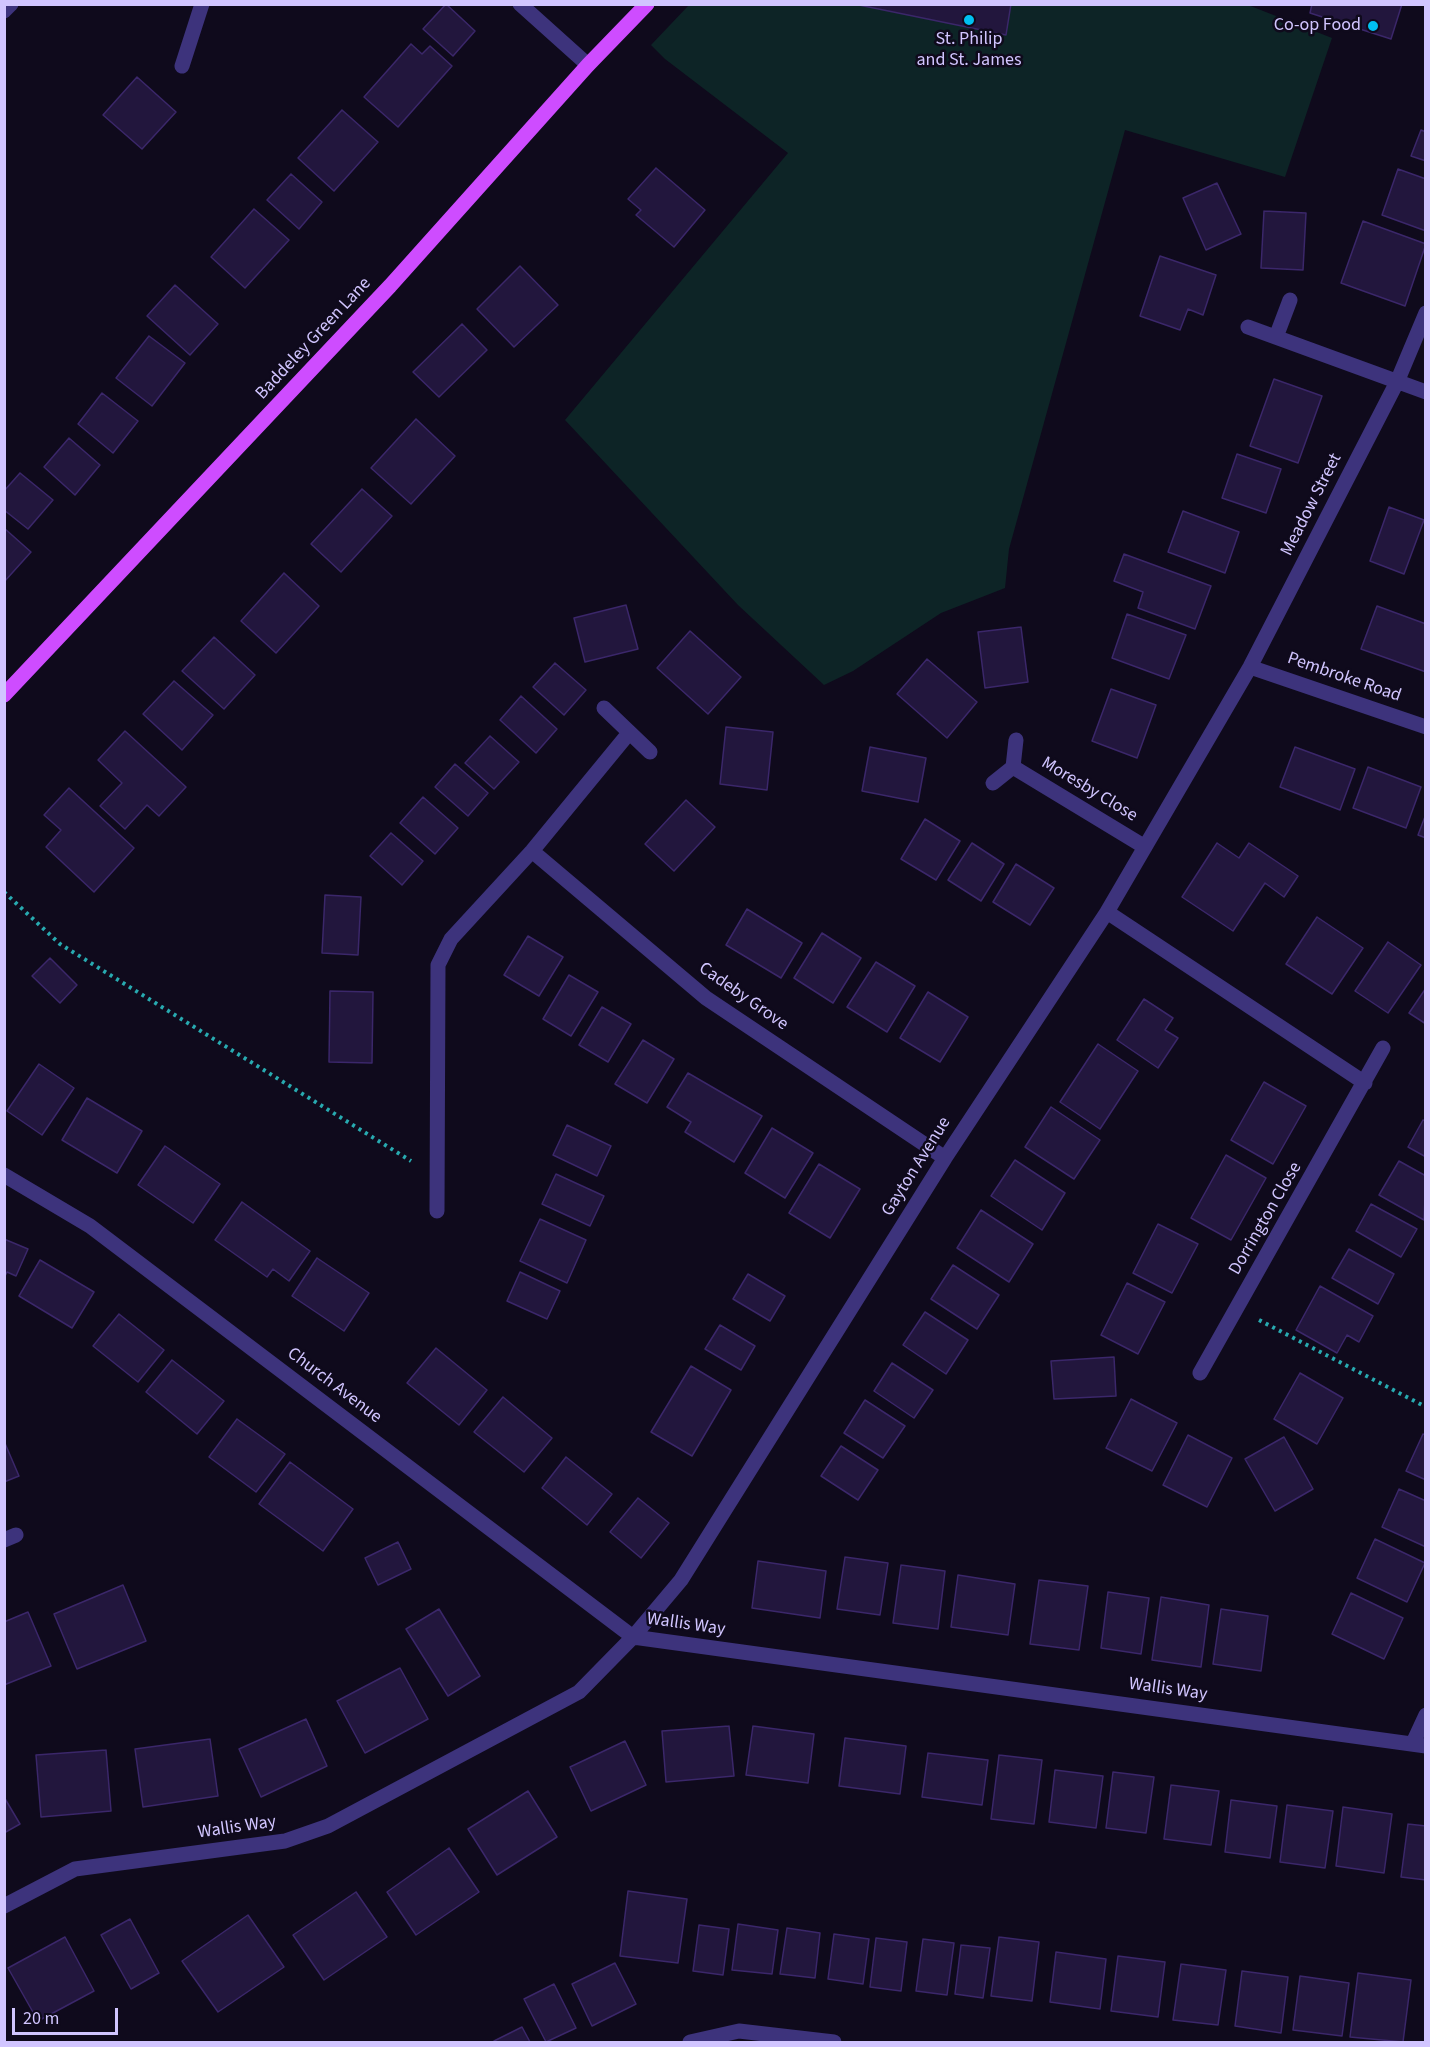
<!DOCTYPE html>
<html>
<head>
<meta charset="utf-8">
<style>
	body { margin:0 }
	#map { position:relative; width:1430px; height:2047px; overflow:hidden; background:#0f0a1c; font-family:"Source Sans 3",sans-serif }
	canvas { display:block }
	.frame { position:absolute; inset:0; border:6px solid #d1c5ff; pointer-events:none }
	.scale { position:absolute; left:12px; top:2008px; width:106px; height:27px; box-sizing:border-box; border:3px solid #d1c5ff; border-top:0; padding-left:8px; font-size:18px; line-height:21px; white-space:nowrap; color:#d1c5ff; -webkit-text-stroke:4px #0f0a1c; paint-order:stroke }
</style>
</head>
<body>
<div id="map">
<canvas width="1430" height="2047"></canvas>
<div class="frame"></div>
<div class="scale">20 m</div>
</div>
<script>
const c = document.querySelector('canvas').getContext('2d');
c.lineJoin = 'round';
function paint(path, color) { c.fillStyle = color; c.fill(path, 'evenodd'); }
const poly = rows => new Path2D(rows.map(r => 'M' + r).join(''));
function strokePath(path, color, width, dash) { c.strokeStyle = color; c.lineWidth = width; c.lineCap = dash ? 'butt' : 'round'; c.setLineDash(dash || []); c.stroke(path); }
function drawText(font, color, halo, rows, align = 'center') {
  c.font = font + ' "Source Sans 3",sans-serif'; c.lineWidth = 5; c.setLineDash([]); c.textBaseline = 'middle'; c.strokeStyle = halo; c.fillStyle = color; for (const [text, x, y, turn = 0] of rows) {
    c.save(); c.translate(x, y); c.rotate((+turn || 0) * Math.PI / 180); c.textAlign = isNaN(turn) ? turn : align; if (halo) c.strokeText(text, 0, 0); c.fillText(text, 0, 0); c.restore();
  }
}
paint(poly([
	[689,5,1248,5,1332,38,1285,177,1125,130,1009,549,1005,588,941,613,853,671,824,685,738,605,565,420,788,153,665,59,651,45]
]), '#0d2426');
const building = poly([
	[446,4,475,31,453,56,423,29,446,4],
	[854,4,1011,4,1006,35,854,4],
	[1312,4,1402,4,1391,39,1310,13,1312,4],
	[411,44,422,54,430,46,452,66,398,127,364,97,411,44],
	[137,77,176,112,142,149,103,115,137,77],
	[342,110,378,142,334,191,298,158,342,110],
	[1421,130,1426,132,1426,161,1411,156,1421,130],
	[656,168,705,210,674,247,636,215,641,210,628,199,656,168],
	[1398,169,1426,179,1426,231,1382,215,1398,169],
	[291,174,322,202,299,229,267,200,291,174],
	[1217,183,1241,234,1206,250,1183,198,1217,183],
	[254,209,289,240,245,288,211,257,254,209],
	[1264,211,1306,213,1303,270,1261,268,1264,211],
	[1363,221,1426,244,1405,306,1341,283,1363,221],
	[1160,256,1216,275,1203,315,1188,309,1180,330,1140,316,1160,256],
	[520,266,558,305,514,347,477,309,520,266],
	[175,285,218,324,190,355,147,316,175,285],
	[462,324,487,350,439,397,413,372,462,324],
	[149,336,185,363,152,406,116,378,149,336],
	[1274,379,1322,396,1298,463,1250,446,1274,379],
	[102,393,138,421,113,453,78,424,102,393],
	[416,419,455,456,411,504,371,468,416,419],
	[69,438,100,465,75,495,44,467,69,438],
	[1237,454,1281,469,1266,513,1222,498,1237,454],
	[20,473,53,500,28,529,4,510,4,491,20,473],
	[362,489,392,516,341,572,311,544,362,489],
	[1389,507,1424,520,1404,574,1370,561,1389,507],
	[1183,511,1239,532,1225,573,1168,552,1183,511],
	[4,528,31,552,4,582,4,528],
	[1124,554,1211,586,1195,629,1138,608,1143,592,1114,581,1124,554],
	[284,573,319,606,276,653,241,621,284,573],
	[626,605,638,649,585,662,574,618,626,605],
	[1377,606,1426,624,1426,672,1361,649,1377,606],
	[1127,614,1186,635,1169,679,1112,658,1127,614],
	[1021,627,1028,682,985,688,978,632,1021,627],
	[690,631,741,677,708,714,657,668,690,631],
	[214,637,255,675,224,709,182,671,214,637],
	[927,659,977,702,947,738,897,694,927,659],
	[555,663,586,690,564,715,533,687,555,663],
	[174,681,213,715,182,750,143,714,174,681],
	[1111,689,1156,705,1137,758,1092,741,1111,689],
	[521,696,557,729,536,753,500,720,521,696],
	[726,727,773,732,767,790,720,784,726,727],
	[125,731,186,787,159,816,147,805,125,829,100,806,122,783,98,760,125,731],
	[490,736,519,762,494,789,465,763,490,736],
	[870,747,926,758,918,802,862,791,870,747],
	[1295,747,1355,769,1340,810,1280,787,1295,747],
	[455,764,488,793,468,816,435,787,455,764],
	[1368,767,1421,787,1406,828,1353,808,1368,767],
	[69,788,134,848,94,892,46,847,61,830,44,815,69,788],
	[423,797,458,828,435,854,400,823,423,797],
	[686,800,715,827,674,871,645,844,686,800],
	[1426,814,1426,838,1418,835,1426,814],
	[925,819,960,841,936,880,901,859,925,819],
	[391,833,423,861,402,885,370,856,391,833],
	[972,843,1004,864,981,901,948,880,972,843],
	[1217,843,1239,858,1249,843,1298,876,1284,897,1265,883,1233,931,1182,897,1217,843],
	[1016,864,1054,888,1030,925,993,902,1016,864],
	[325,895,361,897,358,955,322,953,325,895],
	[747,909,802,943,781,978,726,945,747,909],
	[1317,917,1363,948,1332,994,1286,964,1317,917],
	[822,933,861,958,833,1003,794,978,822,933],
	[528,936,563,957,539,996,504,975,528,936],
	[1388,942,1421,965,1388,1013,1355,991,1388,942],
	[50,958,77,985,60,1003,32,976,50,958],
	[876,962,915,986,887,1032,847,1007,876,962],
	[569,975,598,992,571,1036,543,1019,569,975],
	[1426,988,1426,1024,1409,1013,1426,988],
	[330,991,373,992,372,1063,329,1062,330,991],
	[928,992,968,1017,940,1062,900,1038,928,992],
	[1144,999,1173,1018,1165,1030,1178,1038,1158,1068,1117,1040,1144,999],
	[602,1007,631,1024,608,1062,579,1045,602,1007],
	[643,1040,674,1059,647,1103,615,1084,643,1040],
	[1098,1044,1138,1071,1100,1129,1060,1102,1098,1044],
	[39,1064,74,1088,42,1135,7,1111,39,1064],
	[688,1073,762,1116,734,1162,685,1132,691,1122,667,1107,688,1073],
	[1264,1082,1306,1106,1273,1164,1231,1140,1264,1082],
	[87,1098,142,1131,117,1173,62,1140,87,1098],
	[1051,1107,1100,1140,1074,1179,1025,1147,1051,1107],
	[1423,1120,1426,1121,1426,1157,1408,1147,1423,1120],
	[567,1125,611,1146,597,1176,553,1155,567,1125],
	[772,1128,813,1153,785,1198,745,1173,772,1128],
	[165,1146,220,1184,193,1223,138,1185,165,1146],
	[1226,1155,1266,1178,1231,1240,1191,1218,1226,1155],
	[1015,1160,1065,1193,1042,1230,991,1196,1015,1160],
	[1399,1161,1426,1176,1424,1220,1379,1195,1399,1161],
	[819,1164,860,1189,830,1238,789,1213,819,1164],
	[556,1174,604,1196,590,1226,542,1204,556,1174],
	[242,1202,310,1251,289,1281,273,1269,267,1277,215,1240,242,1202],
	[1371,1204,1417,1229,1401,1257,1356,1231,1371,1204],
	[981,1210,1033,1244,1009,1282,957,1248,981,1210],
	[540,1219,586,1240,567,1283,520,1261,540,1219],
	[1158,1224,1198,1244,1172,1293,1133,1273,1158,1224],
	[4,1239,28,1249,16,1276,7,1272,4,1278,4,1239],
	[1349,1249,1394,1274,1378,1304,1332,1278,1349,1249],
	[317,1258,369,1293,344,1331,292,1296,317,1258],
	[40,1260,94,1292,72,1328,19,1296,40,1260],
	[953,1265,999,1295,977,1329,931,1299,953,1265],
	[520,1272,560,1291,547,1319,507,1301,520,1272],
	[748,1274,785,1296,770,1321,733,1299,748,1274],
	[1127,1283,1165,1302,1138,1354,1101,1335,1127,1283],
	[1320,1286,1373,1316,1359,1342,1347,1335,1337,1353,1296,1330,1320,1286],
	[925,1312,968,1340,946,1374,903,1345,925,1312],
	[119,1314,164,1350,138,1382,93,1346,119,1314],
	[720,1325,755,1346,741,1370,705,1349,720,1325],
	[436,1348,487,1390,459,1425,407,1383,436,1348],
	[1114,1357,1116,1396,1054,1399,1051,1361,1114,1357],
	[172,1360,224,1401,197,1434,146,1392,172,1360],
	[892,1363,933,1390,914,1418,874,1391,892,1363],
	[691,1366,731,1390,692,1456,651,1432,691,1366],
	[1300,1373,1343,1398,1317,1444,1274,1419,1300,1373],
	[503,1397,552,1438,524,1472,474,1432,503,1397],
	[1131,1399,1177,1423,1152,1471,1106,1448,1131,1399],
	[865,1400,905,1426,883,1458,844,1433,865,1400],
	[237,1419,285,1454,256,1492,209,1457,237,1419],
	[1423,1434,1426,1435,1426,1480,1406,1471,1423,1434],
	[1188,1435,1232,1458,1207,1507,1163,1485,1188,1435],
	[1284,1437,1313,1489,1275,1511,1245,1459,1284,1437],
	[4,1441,19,1476,4,1482,4,1441],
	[841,1446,878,1470,858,1500,821,1476,841,1446],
	[566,1457,612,1494,587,1525,542,1488,566,1457],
	[290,1462,353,1509,323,1551,259,1504,290,1462],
	[1399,1489,1426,1501,1426,1547,1382,1527,1399,1489],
	[638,1498,669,1523,641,1558,610,1532,638,1498],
	[1375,1539,1425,1563,1407,1602,1357,1578,1375,1539],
	[398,1542,411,1569,378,1585,365,1558,398,1542],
	[845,1557,888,1563,880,1615,837,1609,845,1557],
	[758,1561,826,1571,820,1618,752,1608,758,1561],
	[901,1565,945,1571,938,1629,893,1623,901,1565],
	[958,1575,1015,1584,1008,1635,951,1627,958,1575],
	[1039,1580,1088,1586,1079,1650,1030,1644,1039,1580],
	[123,1585,146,1641,77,1669,54,1614,123,1585],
	[1108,1592,1149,1598,1141,1654,1101,1648,1108,1592],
	[1351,1593,1403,1618,1384,1659,1332,1634,1351,1593],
	[1161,1597,1209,1605,1201,1667,1152,1660,1161,1597],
	[439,1609,480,1676,448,1696,406,1629,439,1609],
	[1221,1609,1268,1616,1261,1671,1213,1664,1221,1609],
	[28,1612,51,1666,4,1685,4,1622,28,1612],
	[400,1668,428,1719,365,1753,337,1701,400,1668],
	[306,1719,327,1766,261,1797,239,1749,306,1719],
	[729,1726,734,1776,666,1782,662,1731,729,1726],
	[753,1726,814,1734,808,1783,746,1775,753,1726],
	[845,1738,906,1746,900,1794,839,1786,845,1738],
	[210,1739,218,1796,143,1807,135,1749,210,1739],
	[625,1741,646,1785,591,1811,570,1767,625,1741],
	[106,1750,111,1811,41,1817,36,1755,106,1750],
	[928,1753,988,1760,982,1805,922,1797,928,1753],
	[999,1755,1042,1760,1034,1824,991,1819,999,1755],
	[1055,1770,1103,1776,1096,1828,1049,1822,1055,1770],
	[1113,1772,1154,1777,1146,1833,1106,1828,1113,1772],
	[1171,1785,1219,1791,1211,1845,1164,1839,1171,1785],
	[528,1791,557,1837,497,1875,468,1829,528,1791],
	[4,1797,20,1824,4,1833,4,1797],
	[1231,1800,1277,1806,1270,1858,1225,1852,1231,1800],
	[1287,1805,1333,1811,1325,1868,1280,1862,1287,1805],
	[1343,1807,1392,1814,1384,1873,1336,1866,1343,1807],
	[1408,1824,1426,1826,1426,1880,1401,1877,1408,1824],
	[449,1848,479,1892,416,1935,387,1892,449,1848],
	[628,1891,687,1899,678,1963,620,1956,628,1891],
	[356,1892,387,1937,324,1980,293,1935,356,1892],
	[248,1915,284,1967,218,2012,182,1961,248,1915],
	[130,1919,159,1973,131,1989,101,1935,130,1919],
	[738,1924,778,1930,772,1974,732,1970,738,1924],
	[699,1925,729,1929,723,1975,693,1971,699,1925],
	[787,1928,820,1933,815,1978,780,1974,787,1928],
	[834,1934,869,1939,863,1984,828,1979,834,1934],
	[65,1937,94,1991,38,2021,8,1968,65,1937],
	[999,1937,1039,1942,1032,2001,991,1996,999,1937],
	[876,1938,907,1942,901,1991,870,1987,876,1938],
	[923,1939,954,1943,947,1995,916,1991,923,1939],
	[961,1945,990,1948,983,1998,955,1994,961,1945],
	[1056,1952,1106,1959,1100,2009,1050,2002,1056,1952],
	[1118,1956,1165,1962,1158,2017,1111,2011,1118,1956],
	[615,1963,636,2004,592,2026,572,1984,615,1963],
	[1181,1964,1226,1970,1218,2025,1173,2020,1181,1964],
	[1242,1971,1288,1977,1281,2033,1235,2026,1242,1971],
	[1358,1973,1411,1980,1403,2042,1350,2037,1358,1973],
	[1300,1976,1349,1983,1342,2036,1293,2030,1300,1976],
	[554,1984,576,2028,546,2042,524,1999,554,1984],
	[522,2027,530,2042,494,2042,494,2041,522,2027]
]);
paint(building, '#22163d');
strokePath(building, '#3b276a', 1.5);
strokePath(poly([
	[4,892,60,944,411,1161],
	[1259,1320,1426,1407]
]), '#28aab0', 4, [3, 4.5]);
strokePath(poly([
	[4,11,11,4]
]), '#3d337c', 15);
strokePath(poly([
	[520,4,588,65],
	[182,66,202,4],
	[1248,327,1426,392],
	[1276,337,1290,300],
	[1250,667,1426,727],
	[604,708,650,752],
	[1013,767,1145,847],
	[993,783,1013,767,1016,740],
	[532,851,706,998,945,1158],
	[1107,912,1365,1083],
	[4,1175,90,1226,633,1637,681,1580,945,1158,1107,912,1250,667,1397,382,1426,313],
	[437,1211,438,965,451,939,532,851,629,733],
	[1200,1373,1383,1048],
	[4,1540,16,1535],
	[1413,1743,1426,1715],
	[4,1906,75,1869,285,1841,328,1826,579,1692,633,1637,1426,1746],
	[690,2042,739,2031,834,2042]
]), '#3d337c', 15);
strokePath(poly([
	[4,695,390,286,588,65,647,4]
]), '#ce4cff', 15);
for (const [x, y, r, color] of [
	[969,20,6,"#00c0f0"],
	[1373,26,6,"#00c0f0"]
]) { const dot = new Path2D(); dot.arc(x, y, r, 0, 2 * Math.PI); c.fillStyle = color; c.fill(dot); strokePath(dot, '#0f0a1c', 2); }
drawText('18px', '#d1c5ff', '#0f0a1c', [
	["Co-op Food",1361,26],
	["St. Philip",969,40,"center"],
	["and St. James",969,61,"center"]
], 'right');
drawText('18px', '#d1c5ff', '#0f0a1c', [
	["Baddeley Green Lane",314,339,-47],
	["Meadow Street",1312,505,-63],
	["Pembroke Road",1344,678,19],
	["Moresby Close",1089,790,31],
	["Cadeby Grove",743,997,35],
	["Gayton Avenue",917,1167,-58],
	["Dorrington Close",1266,1219,-60],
	["Church Avenue",334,1386,37],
	["Wallis Way",686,1625,8],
	["Wallis Way",1168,1690,8],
	["Wallis Way",237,1828,-8]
]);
</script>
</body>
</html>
